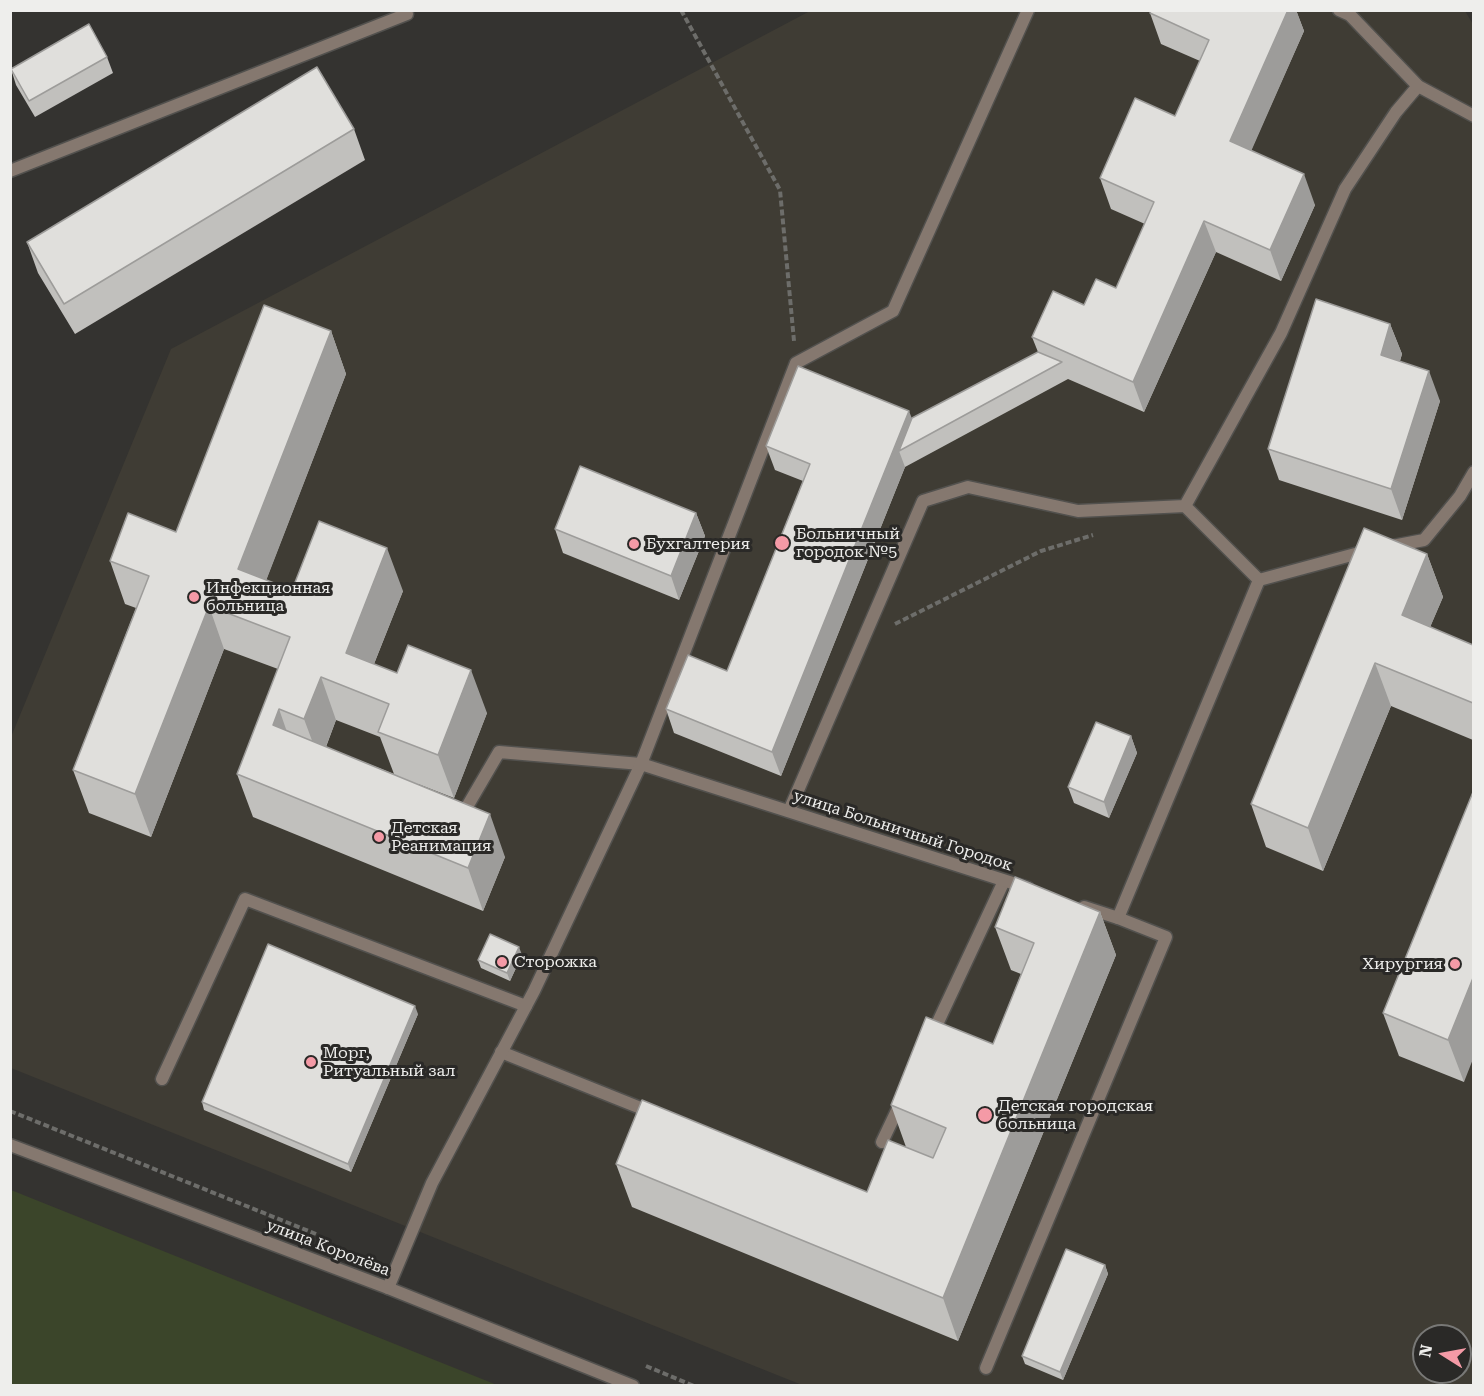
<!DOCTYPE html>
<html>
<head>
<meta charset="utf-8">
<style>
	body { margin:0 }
	#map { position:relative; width:1484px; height:1396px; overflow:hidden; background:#343330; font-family:"Roboto Serif",serif }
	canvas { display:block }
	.frame { position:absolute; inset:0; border:12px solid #eeeeec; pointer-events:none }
	.north { position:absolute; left:1412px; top:1324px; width:60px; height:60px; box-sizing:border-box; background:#2a2927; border:2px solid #787876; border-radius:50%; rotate:281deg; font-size:16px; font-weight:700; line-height:24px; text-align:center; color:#eeeeec }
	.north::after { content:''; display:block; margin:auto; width:21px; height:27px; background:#f49aa6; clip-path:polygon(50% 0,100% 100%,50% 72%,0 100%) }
</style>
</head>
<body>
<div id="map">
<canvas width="1484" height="1396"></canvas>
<div class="frame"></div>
<div class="north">N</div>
</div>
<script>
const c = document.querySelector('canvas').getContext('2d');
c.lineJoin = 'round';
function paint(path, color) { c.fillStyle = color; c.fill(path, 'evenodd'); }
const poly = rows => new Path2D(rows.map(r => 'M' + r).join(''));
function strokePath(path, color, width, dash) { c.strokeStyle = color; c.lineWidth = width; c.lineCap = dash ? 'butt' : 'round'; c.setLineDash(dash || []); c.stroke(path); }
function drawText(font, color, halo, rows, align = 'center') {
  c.font = font + ' "Roboto Serif",serif'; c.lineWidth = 6; c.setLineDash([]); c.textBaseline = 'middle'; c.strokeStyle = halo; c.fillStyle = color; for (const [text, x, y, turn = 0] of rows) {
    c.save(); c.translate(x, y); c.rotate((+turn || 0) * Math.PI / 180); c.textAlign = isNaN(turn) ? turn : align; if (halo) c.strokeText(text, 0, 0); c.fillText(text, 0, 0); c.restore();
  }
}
paint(poly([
	[810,11,1465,11,1474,26,1473,1385,802,1385,11,1068,11,737,171,349],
	[1424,1336,1460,1336,1460,1372,1424,1372]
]), '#3f3c34');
paint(poly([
	[11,1190,497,1385,11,1385]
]), '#3b452a');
const service = poly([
	[10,171,407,14],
	[1185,506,1281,333,1345,189,1396,112,1418,86],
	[789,811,923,501,968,487,1078,511,1185,506,1259,580],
	[461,817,499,752,641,764],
	[931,1037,1004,881],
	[501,1052,653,1113],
	[162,1079,245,899,526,1006],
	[882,1142,901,1102],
	[986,1368,1166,937,1118,918]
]);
const minor = poly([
	[1339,10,1350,15,1418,86,1474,116],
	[1387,547,1424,540,1460,496,1474,472],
	[641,764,796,363,893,311,1028,10],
	[1084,907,1118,918,1259,580,1370,550],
	[388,1288,432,1183,534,991,641,764,1028,888]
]);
const tertiary = poly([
	[10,1145,388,1288,633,1386]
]);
strokePath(service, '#52514e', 15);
strokePath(minor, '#52514e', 15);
strokePath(tertiary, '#52514e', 15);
strokePath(poly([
	[681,10,780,190,794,341],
	[895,624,1041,551,1093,535],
	[10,1111,316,1234],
	[646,1366,694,1386]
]), '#6d6d6a', 4, [6, 3]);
strokePath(service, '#85786f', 12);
strokePath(minor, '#85786f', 12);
strokePath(tertiary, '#85786f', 12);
paint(poly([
	[1151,10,1296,10,1304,31,1251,150,1315,205,1281,281,1216,252,1144,412,1068,379,905,467,781,776,674,733,666,709,727,671,803,481,775,470,766,446,912,418,1038,352,1032,337,1084,305,1116,288,1145,224,1111,209,1100,178,1175,116,1200,61,1161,44,1150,13],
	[107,57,113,73,35,117,16,85,11,69],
	[354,129,365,160,75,334,38,273,27,242],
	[1390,324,1402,354,1400,361,1440,401,1402,520,1279,480,1268,449],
	[331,331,346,374,266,580,292,590,403,591,374,664,487,713,454,798,418,784,505,857,483,911,253,817,237,774,278,669,224,649,151,837,89,813,73,770,136,608,125,604,110,561,176,532],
	[336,720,380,737,394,774,326,747],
	[696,513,705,536,679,600,563,553,555,529],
	[1427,554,1443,597,1430,627,1473,645,1473,740,1391,706,1323,871,1266,847,1251,804],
	[1131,736,1137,753,1109,818,1074,803,1068,787],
	[1473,792,1464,1082,1399,1056,1383,1013],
	[1100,912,1116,955,958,1341,632,1207,616,1164,867,1192,906,1147,891,1105,993,1044,1021,974,1011,970,995,927],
	[522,955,510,981,481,968,478,960],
	[418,1014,351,1172,204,1110,202,1102],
	[1105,1265,1108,1274,1063,1380,1025,1364,1022,1356]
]), '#c1c0bd');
paint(poly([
	[1288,10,1296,10,1304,31,1242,172,1230,141],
	[1304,174,1315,205,1281,281,1270,250],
	[1204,221,1216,252,1144,412,1133,382],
	[1390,324,1402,354,1392,386,1381,355],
	[331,331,346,374,254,612,238,569],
	[1429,371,1440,401,1402,520,1391,489],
	[909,411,918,434,899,451,905,467,781,776,772,752],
	[696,513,705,536,679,600,671,576],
	[387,548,403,591,362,694,346,653],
	[1427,554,1443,597,1417,658,1402,615],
	[209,606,224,649,151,837,135,794],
	[1375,663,1391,706,1323,871,1308,828],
	[471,670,487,713,454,798,438,755],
	[321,677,336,720,320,762,304,719],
	[279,709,294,752,273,725],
	[1131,736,1137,753,1109,818,1104,802],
	[490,814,505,857,483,911,468,868],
	[1100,912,1116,955,958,1341,943,1298],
	[519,947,522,955,510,981,507,973],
	[1473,978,1473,1059,1464,1082,1448,1040],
	[415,1006,418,1014,351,1172,348,1164],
	[1105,1265,1108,1274,1063,1380,1060,1372]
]), '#9d9c9a');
const building = poly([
	[1151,10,1288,10,1230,141,1304,174,1270,250,1204,221,1133,382,1032,337,1053,291,1084,305,1096,279,1116,288,1154,202,1100,178,1135,98,1175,116,1209,40,1150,13,1151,10],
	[89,24,107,57,29,101,11,69,89,24],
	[317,67,354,129,64,304,27,242,317,67],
	[1316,299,1390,324,1381,355,1429,371,1391,489,1268,449,1316,299],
	[264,305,331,331,238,569,292,590,319,521,387,548,346,653,397,673,408,645,471,670,438,755,378,732,389,704,321,677,304,719,279,709,273,725,490,814,468,868,237,774,290,637,209,606,135,794,73,770,149,576,110,561,128,513,176,532,264,305],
	[1038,352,1062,362,899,451,912,418,1038,352],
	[798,366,909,411,772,752,666,709,688,655,727,671,810,464,766,446,798,366],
	[580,466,696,513,671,576,555,529,580,466],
	[1364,528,1427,554,1402,615,1473,645,1473,703,1375,663,1308,828,1251,804,1364,528],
	[1096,722,1131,736,1104,802,1068,787,1096,722],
	[1473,792,1473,978,1448,1040,1383,1013,1473,792],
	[1015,877,1100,912,943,1298,616,1164,642,1100,867,1192,888,1140,933,1158,946,1128,891,1105,926,1017,993,1044,1034,943,995,927,1015,877],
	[490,934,519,947,507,973,478,960,490,934],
	[268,944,415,1006,348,1164,202,1102,268,944],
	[1066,1249,1105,1265,1060,1372,1022,1356,1066,1249]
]);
paint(building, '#e0dfdc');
strokePath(building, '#9d9c9a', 1.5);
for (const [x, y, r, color] of [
	[782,543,8,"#f49aa6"],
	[634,544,6,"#f49aa6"],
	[194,597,6,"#f49aa6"],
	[379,837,6,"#f49aa6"],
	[502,962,6,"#f49aa6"],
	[1455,964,6,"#f49aa6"],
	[311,1062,6,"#f49aa6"],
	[985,1115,8,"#f49aa6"]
]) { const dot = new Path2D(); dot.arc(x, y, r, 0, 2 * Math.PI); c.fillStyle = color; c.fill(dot); strokePath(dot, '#2a2927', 2); }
drawText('16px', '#eeeeec', '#2a2927', [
	["Больничный",796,534],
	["городок №5",796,552],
	["Бухгалтерия",646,544],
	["Инфекционная",206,588],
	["больница",206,606],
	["Детская",391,828],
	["Реанимация",391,846],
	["Сторожка",514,962],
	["Хирургия",1443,964,"right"],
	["Морг,",323,1053],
	["Ритуальный зал",323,1071],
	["Детская городская",998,1106],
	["больница",998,1124]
], 'left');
drawText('16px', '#eeeeec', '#2a2927', [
	["улица Больничный Городок",903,831,18],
	["улица Королёва",328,1248,21]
]);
</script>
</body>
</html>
